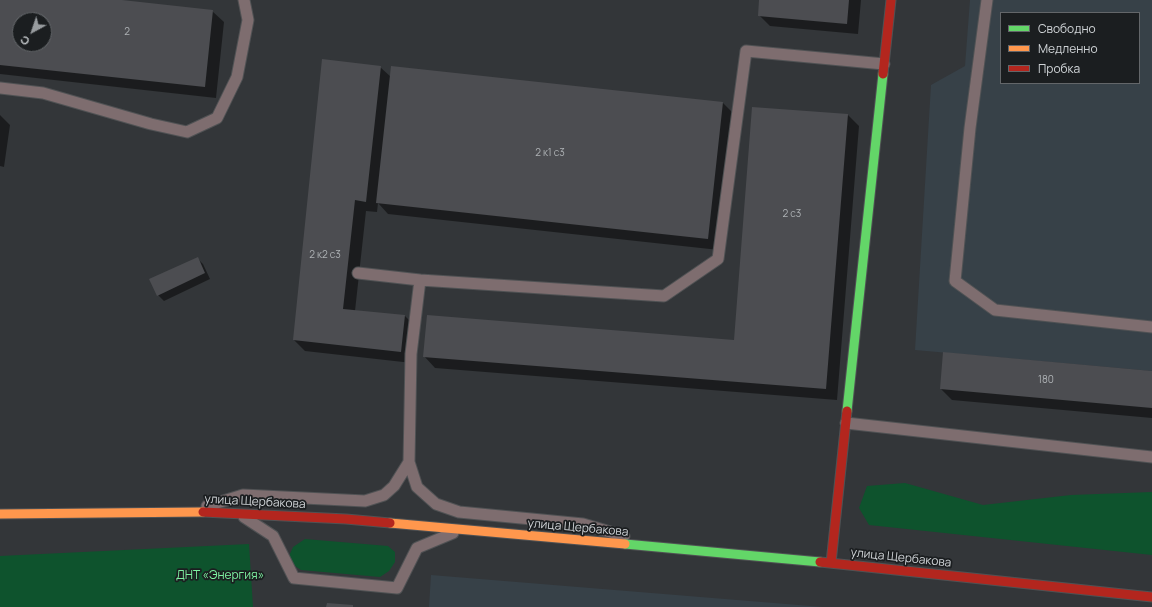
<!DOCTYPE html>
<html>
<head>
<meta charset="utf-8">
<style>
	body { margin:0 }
	#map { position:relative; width:1152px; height:607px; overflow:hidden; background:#333639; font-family:Manrope,sans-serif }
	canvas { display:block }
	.legend { position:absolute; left:1000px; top:12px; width:140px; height:72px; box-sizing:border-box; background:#1b1e20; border:1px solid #636669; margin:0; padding:5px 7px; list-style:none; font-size:12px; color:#cfd3d6 }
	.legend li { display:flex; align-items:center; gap:8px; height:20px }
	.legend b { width:20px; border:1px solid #636669 }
	.north { position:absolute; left:12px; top:12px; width:40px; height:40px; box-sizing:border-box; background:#1b1e20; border:1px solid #636669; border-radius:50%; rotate:220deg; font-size:11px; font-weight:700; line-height:16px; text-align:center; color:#cfd3d6 }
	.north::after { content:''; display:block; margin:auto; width:14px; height:18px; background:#989c9f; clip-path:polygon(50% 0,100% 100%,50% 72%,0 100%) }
</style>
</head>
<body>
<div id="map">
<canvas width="1152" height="607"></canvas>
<ul class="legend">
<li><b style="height:5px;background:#63d668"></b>Свободно</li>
<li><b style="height:5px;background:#ff974d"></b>Медленно</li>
<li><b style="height:5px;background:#b3261e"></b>Пробка</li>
</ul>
<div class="north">С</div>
</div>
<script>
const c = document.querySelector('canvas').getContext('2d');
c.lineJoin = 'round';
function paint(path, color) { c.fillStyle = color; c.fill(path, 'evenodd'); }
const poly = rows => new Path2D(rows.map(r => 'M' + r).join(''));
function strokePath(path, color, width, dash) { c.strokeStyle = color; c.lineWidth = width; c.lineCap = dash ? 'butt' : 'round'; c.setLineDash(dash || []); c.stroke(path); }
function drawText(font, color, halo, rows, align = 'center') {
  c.font = font + ' Manrope,sans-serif'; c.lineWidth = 3.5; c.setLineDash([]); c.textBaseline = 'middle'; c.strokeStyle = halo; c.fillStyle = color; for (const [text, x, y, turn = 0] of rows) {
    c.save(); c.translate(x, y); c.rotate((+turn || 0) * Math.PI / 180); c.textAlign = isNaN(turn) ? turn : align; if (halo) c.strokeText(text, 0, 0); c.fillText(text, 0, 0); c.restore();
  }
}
paint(poly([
	[970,0,1152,0,1152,371,915,350,931,85,965,66],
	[1001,13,1139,13,1139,83,1001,83],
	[431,575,823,607,824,607,429,607]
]), '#374148');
paint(poly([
	[905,483,983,505,1071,495,1152,492,1152,555,869,525,859,508,867,486],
	[305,539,388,546,395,552,395,562,389,571,380,577,301,570,292,564,289,556,293,547],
	[249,544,253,607,0,607,0,556]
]), '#0e532d');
paint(poly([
	[0,0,113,0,212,11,224,22,216,98,0,74],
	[20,20,44,20,44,44,20,44],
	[760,0,861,0,858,34,770,26,759,15],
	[380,67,391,77,723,103,734,114,719,250,388,214,378,203,377,212,366,211,355,311,405,316,416,327,412,363,305,351,294,340],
	[0,115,10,125,4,167,0,166],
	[848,115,859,126,837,400,435,368,424,356,735,341],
	[197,258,203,264,210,279,164,301,158,295],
	[1152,372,1152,418,952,400,941,389]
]), '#0007');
paint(poly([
	[0,0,122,0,213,10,205,87,0,65],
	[20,20,44,20,44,44,20,44],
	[759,0,849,0,847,24,758,16],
	[322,59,381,66,366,202,355,200,343,309,405,315,401,352,293,340],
	[391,66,723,102,708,239,376,203],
	[752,107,848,114,826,389,423,357,427,315,734,340],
	[198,257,205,273,157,296,149,279],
	[943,352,1152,371,1152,408,940,389],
	[327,603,353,605,353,607,326,607]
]), '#4c4d51');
const lane = poly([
	[987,0,970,128,955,281,995,310,1152,327],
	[0,88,43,93,151,124,187,132,217,118,237,77,248,20,244,0],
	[358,273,420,280,664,296,718,259,746,51,884,64],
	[420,280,411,354,409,462,417,487,436,504,459,512,583,524,624,536],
	[846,423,1152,457],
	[207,506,243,495,365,501,384,495,394,486,409,462],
	[244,517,273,536,294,578,397,588,417,548,453,533]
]);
const fast = poly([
	[847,411,883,74],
	[625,544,820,562]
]);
const slow = poly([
	[0,514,203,512],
	[390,523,625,544]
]);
const jam = poly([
	[883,74,891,0],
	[203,512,346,519,390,523],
	[820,562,1152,597],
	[831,563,847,411]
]);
strokePath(lane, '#505254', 13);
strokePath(fast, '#505254', 11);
strokePath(slow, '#505254', 11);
strokePath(jam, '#505254', 11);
strokePath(lane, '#7e6d6f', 11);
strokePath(fast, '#63d668', 9);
strokePath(slow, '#ff974d', 9);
strokePath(jam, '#b3261e', 9);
drawText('10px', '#aeb2b5', null, [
	["2",127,32],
	["2 к1 с3",550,153],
	["2 с3",792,214],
	["2 к2 с3",325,255],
	["180",1046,380]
]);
drawText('12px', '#cfd3d6', '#1b1e20', [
	["улица Щербакова",255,502,3],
	["улица Щербакова",578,528,5],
	["улица Щербакова",901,558,6]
]);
drawText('12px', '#7df0a0', '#1b1e20', [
	["ДНТ «Энергия»",220,576]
]);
</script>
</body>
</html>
